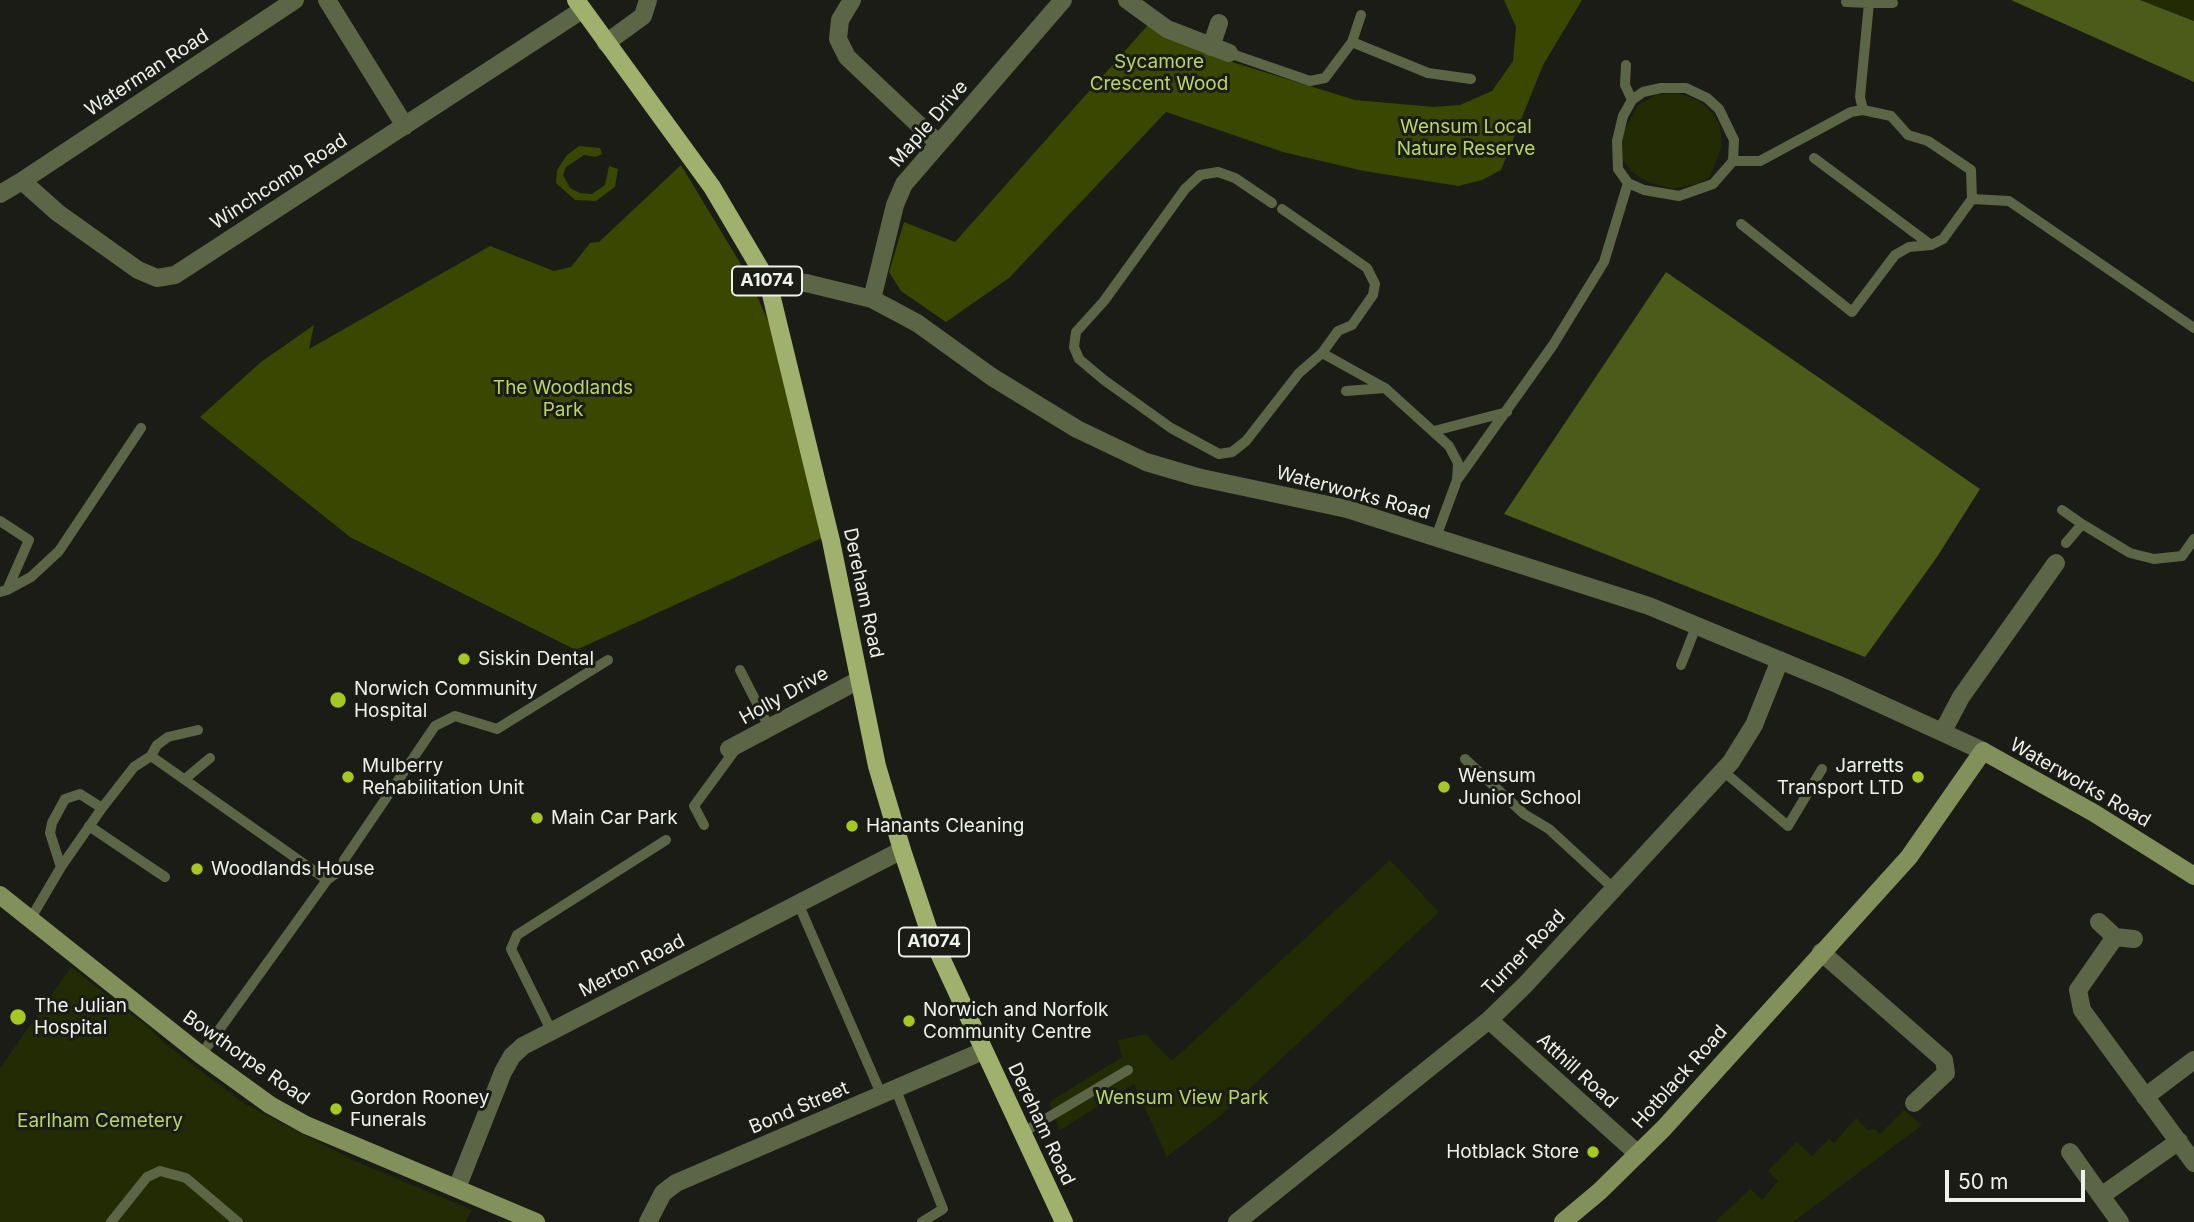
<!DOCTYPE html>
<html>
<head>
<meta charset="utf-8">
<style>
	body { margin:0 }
	#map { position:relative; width:2194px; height:1222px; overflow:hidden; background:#1a1c15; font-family:Inter,sans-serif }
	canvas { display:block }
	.scale { position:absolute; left:1945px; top:1170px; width:140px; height:32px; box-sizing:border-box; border:4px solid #eff1ec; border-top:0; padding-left:9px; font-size:21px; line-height:24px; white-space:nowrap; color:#eff1ec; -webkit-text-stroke:5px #1a1c15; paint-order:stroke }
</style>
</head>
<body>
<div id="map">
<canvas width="2194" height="1222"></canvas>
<div class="scale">50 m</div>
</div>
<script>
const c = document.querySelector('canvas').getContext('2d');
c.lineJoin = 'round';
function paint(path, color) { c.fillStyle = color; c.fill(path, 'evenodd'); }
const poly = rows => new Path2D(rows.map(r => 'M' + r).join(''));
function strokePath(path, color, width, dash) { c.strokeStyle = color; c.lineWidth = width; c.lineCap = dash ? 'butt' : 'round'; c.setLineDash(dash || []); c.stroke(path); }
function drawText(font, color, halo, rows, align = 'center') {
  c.font = font + ' Inter,sans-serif'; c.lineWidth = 6; c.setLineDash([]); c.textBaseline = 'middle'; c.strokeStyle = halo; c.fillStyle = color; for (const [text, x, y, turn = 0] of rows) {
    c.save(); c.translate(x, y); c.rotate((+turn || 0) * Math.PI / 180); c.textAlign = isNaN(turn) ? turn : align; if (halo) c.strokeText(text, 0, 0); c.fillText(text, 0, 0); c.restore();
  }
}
paint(poly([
	[2140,0,2194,0,2194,21],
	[1676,93,1698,100,1712,112,1720,126,1722,146,1710,177,1698,184,1672,189,1645,181,1631,171,1622,159,1623,133,1638,105,1656,95],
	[1390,860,1439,912,1220,1116,1167,1157,1134,1084,1060,1130,1049,1102,1122,1057,1118,1040,1146,1034,1172,1061],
	[71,967,152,1030,164,1043,245,1104,355,1161,472,1210,465,1222,0,1222,0,1068],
	[1904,1110,1922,1125,1793,1222,1715,1222,1750,1189,1762,1200,1778,1181,1768,1171,1797,1142,1812,1156,1829,1139,1834,1143,1856,1118,1868,1130,1875,1129,1880,1134]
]), '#232b05');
paint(poly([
	[1504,0,1582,0,1543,65,1501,170,1482,180,1458,186,1364,171,1283,152,1166,112,1009,278,946,322,901,291,889,272,904,222,955,242,1148,25,1235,63,1355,100,1434,107,1460,105,1492,91,1513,61,1516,27],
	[579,146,600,148,602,154,596,157,584,155,566,167,563,175,570,188,580,193,592,194,605,185,609,166,618,169,615,187,596,201,575,200,556,183,557,170,567,155],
	[681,165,748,276,773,332,826,536,576,650,350,537,200,417,261,362,314,325,309,349,490,246,554,271,571,267,590,243,599,242]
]), '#394700');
paint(poly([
	[2011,0,2140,0,2194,21,2194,82],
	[1666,272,1980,489,1937,557,1865,657,1504,514]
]), '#4c5a1a');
strokePath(poly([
	[1846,2,1869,3],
	[1352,42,1361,15],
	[1229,53,1310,81,1325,78,1352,42,1428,73,1471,79],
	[1626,65,1625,85,1632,100],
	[1661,88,1686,88,1707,98,1719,109,1734,140,1733,161,1713,184,1679,196,1644,190,1628,183,1618,169,1617,141,1623,116,1632,100,1643,92,1661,88],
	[1863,110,1891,116,1908,135,1928,141,1971,170,1972,199,2009,201,2194,328],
	[1733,161,1760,161,1851,112,1863,110,1860,97,1869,3,1893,3],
	[1272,203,1235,178,1218,172,1200,175,1185,189,1104,301,1076,332,1074,347,1079,359,1104,380,1171,428,1219,454,1232,452,1246,441,1299,373,1322,353],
	[1282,209,1367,268,1375,284,1373,295,1352,325,1338,331,1322,353,1385,388,1449,446,1458,463,1457,480,1436,537],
	[1741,224,1852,312,1895,255,1909,247,1931,245,1814,158],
	[1931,245,1943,239,1972,199],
	[1346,391,1385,388],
	[1434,431,1507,412],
	[1457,480,1553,345,1604,262,1628,183],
	[2062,510,2082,524],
	[0,521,29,540,7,590,0,592],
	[2066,543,2082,524,2130,553,2154,559,2182,556,2194,539],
	[7,590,31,577,59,551,141,428],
	[1681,665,1697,624],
	[740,670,769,727],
	[151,756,157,745,168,737,198,730],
	[1465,759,1524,814,1549,829,1613,888],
	[1723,771,1788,826,1822,769],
	[185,779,210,758],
	[704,825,694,806,738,746],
	[89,826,165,877],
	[61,867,50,833,52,823,65,799,80,794,102,808],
	[798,903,882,1096],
	[31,918,61,867,102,808,134,767,151,756,327,880],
	[551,1030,511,949,517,935,666,840],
	[201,1055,327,880,342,869,344,860,435,726,455,716,497,729,608,660],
	[896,1090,943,1209,922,1222],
	[1022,1133,1128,1070],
	[111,1222,147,1177,160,1171,186,1178,238,1222]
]), '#5c6545', 10);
strokePath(poly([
	[327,0,405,126],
	[852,0,840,20,838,39,847,57,938,143],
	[1127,0,1167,29,1229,53],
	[606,43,643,16,648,0],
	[1211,47,1219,23],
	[22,181,295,0],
	[0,194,22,181,58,213,138,270,157,278,175,275,582,10],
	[768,282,778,280,806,283,872,299,917,323,992,377,1077,429,1146,462,1197,477,1347,509,1649,606,1837,684,1983,751],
	[872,299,895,205,904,184,1063,0],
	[1943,731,1961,697,2056,563],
	[729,749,859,680],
	[2099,922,2115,937,2134,939],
	[2115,937,2078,990,2082,1010,2194,1163],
	[1821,952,1944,1060,1946,1073,1914,1103],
	[1489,1020,1638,1154],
	[2145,1097,2194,1060],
	[2070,1152,2101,1196],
	[457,1188,503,1072,512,1056,523,1046,902,850],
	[648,1222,663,1193,676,1183,983,1051],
	[1237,1222,1489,1020,1525,985,1731,762,1754,725,1780,660],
	[2120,1222,2101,1196,2179,1141]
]), '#5c6545', 18);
strokePath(poly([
	[0,895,201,1055,270,1105,306,1125,536,1222],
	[1563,1222,1600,1191,1664,1128,1909,857,1983,751,2094,813,2194,876]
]), '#82905c', 18);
strokePath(poly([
	[576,0,712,187,768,282,831,541,877,766,902,850,930,934,1064,1222]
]), '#9fb16d', 18);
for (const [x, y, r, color] of [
	[464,659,7,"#a7c820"],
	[338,700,9,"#a7c820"],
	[348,777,7,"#a7c820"],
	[1918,777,7,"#a7c820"],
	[1444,787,7,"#a7c820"],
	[537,818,7,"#a7c820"],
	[852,826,7,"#a7c820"],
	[197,869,7,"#a7c820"],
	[18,1017,9,"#a7c820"],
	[909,1021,7,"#a7c820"],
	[336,1109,7,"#a7c820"],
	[1593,1152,7,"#a7c820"]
]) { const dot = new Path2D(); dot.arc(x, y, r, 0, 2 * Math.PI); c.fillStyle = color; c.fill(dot); strokePath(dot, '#1a1c15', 2.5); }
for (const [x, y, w] of [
	[767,281,70],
	[934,942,70]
]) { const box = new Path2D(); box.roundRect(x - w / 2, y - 14.5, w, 29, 5); c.fillStyle = '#1a1c15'; c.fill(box); strokePath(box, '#eff1ec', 2); }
drawText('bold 18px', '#eff1ec', null, [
	["A1074",767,281],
	["A1074",934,942]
]);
drawText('19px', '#b9d566', '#1a1c15', [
	["Sycamore",1159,62],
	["Crescent Wood",1159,84],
	["Wensum Local",1466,127],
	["Nature Reserve",1466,149],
	["The Woodlands",563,388],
	["Park",563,410],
	["Wensum View Park",1182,1098],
	["Earlham Cemetery",100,1121]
]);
drawText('19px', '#eff1ec', '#1a1c15', [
	["Waterman Road",147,73,-33],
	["Maple Drive",929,124,-49],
	["Winchcomb Road",279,182,-33],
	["Waterworks Road",1353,493,15],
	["Dereham Road",863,593,78],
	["Holly Drive",784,696,-29],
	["Waterworks Road",2080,783,30],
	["Turner Road",1524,953,-46],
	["Merton Road",632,966,-27],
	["Bowthorpe Road",246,1058,35],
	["Atthill Road",1577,1071,42],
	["Hotblack Road",1680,1077,-48],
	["Bond Street",799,1108,-23],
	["Dereham Road",1041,1124,65]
]);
drawText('19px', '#eff1ec', '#1a1c15', [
	["Siskin Dental",478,659],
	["Norwich Community",354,689],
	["Hospital",354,711],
	["Mulberry",362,766],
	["Rehabilitation Unit",362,788],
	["Jarretts",1904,766,"right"],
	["Transport LTD",1904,788,"right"],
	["Wensum",1458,776],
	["Junior School",1458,798],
	["Main Car Park",551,818],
	["Hanants Cleaning",866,826],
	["Woodlands House",211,869],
	["The Julian",34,1006],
	["Hospital",34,1028],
	["Norwich and Norfolk",923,1010],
	["Community Centre",923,1032],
	["Gordon Rooney",350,1098],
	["Funerals",350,1120],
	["Hotblack Store",1579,1152,"right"]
], 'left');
</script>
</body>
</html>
